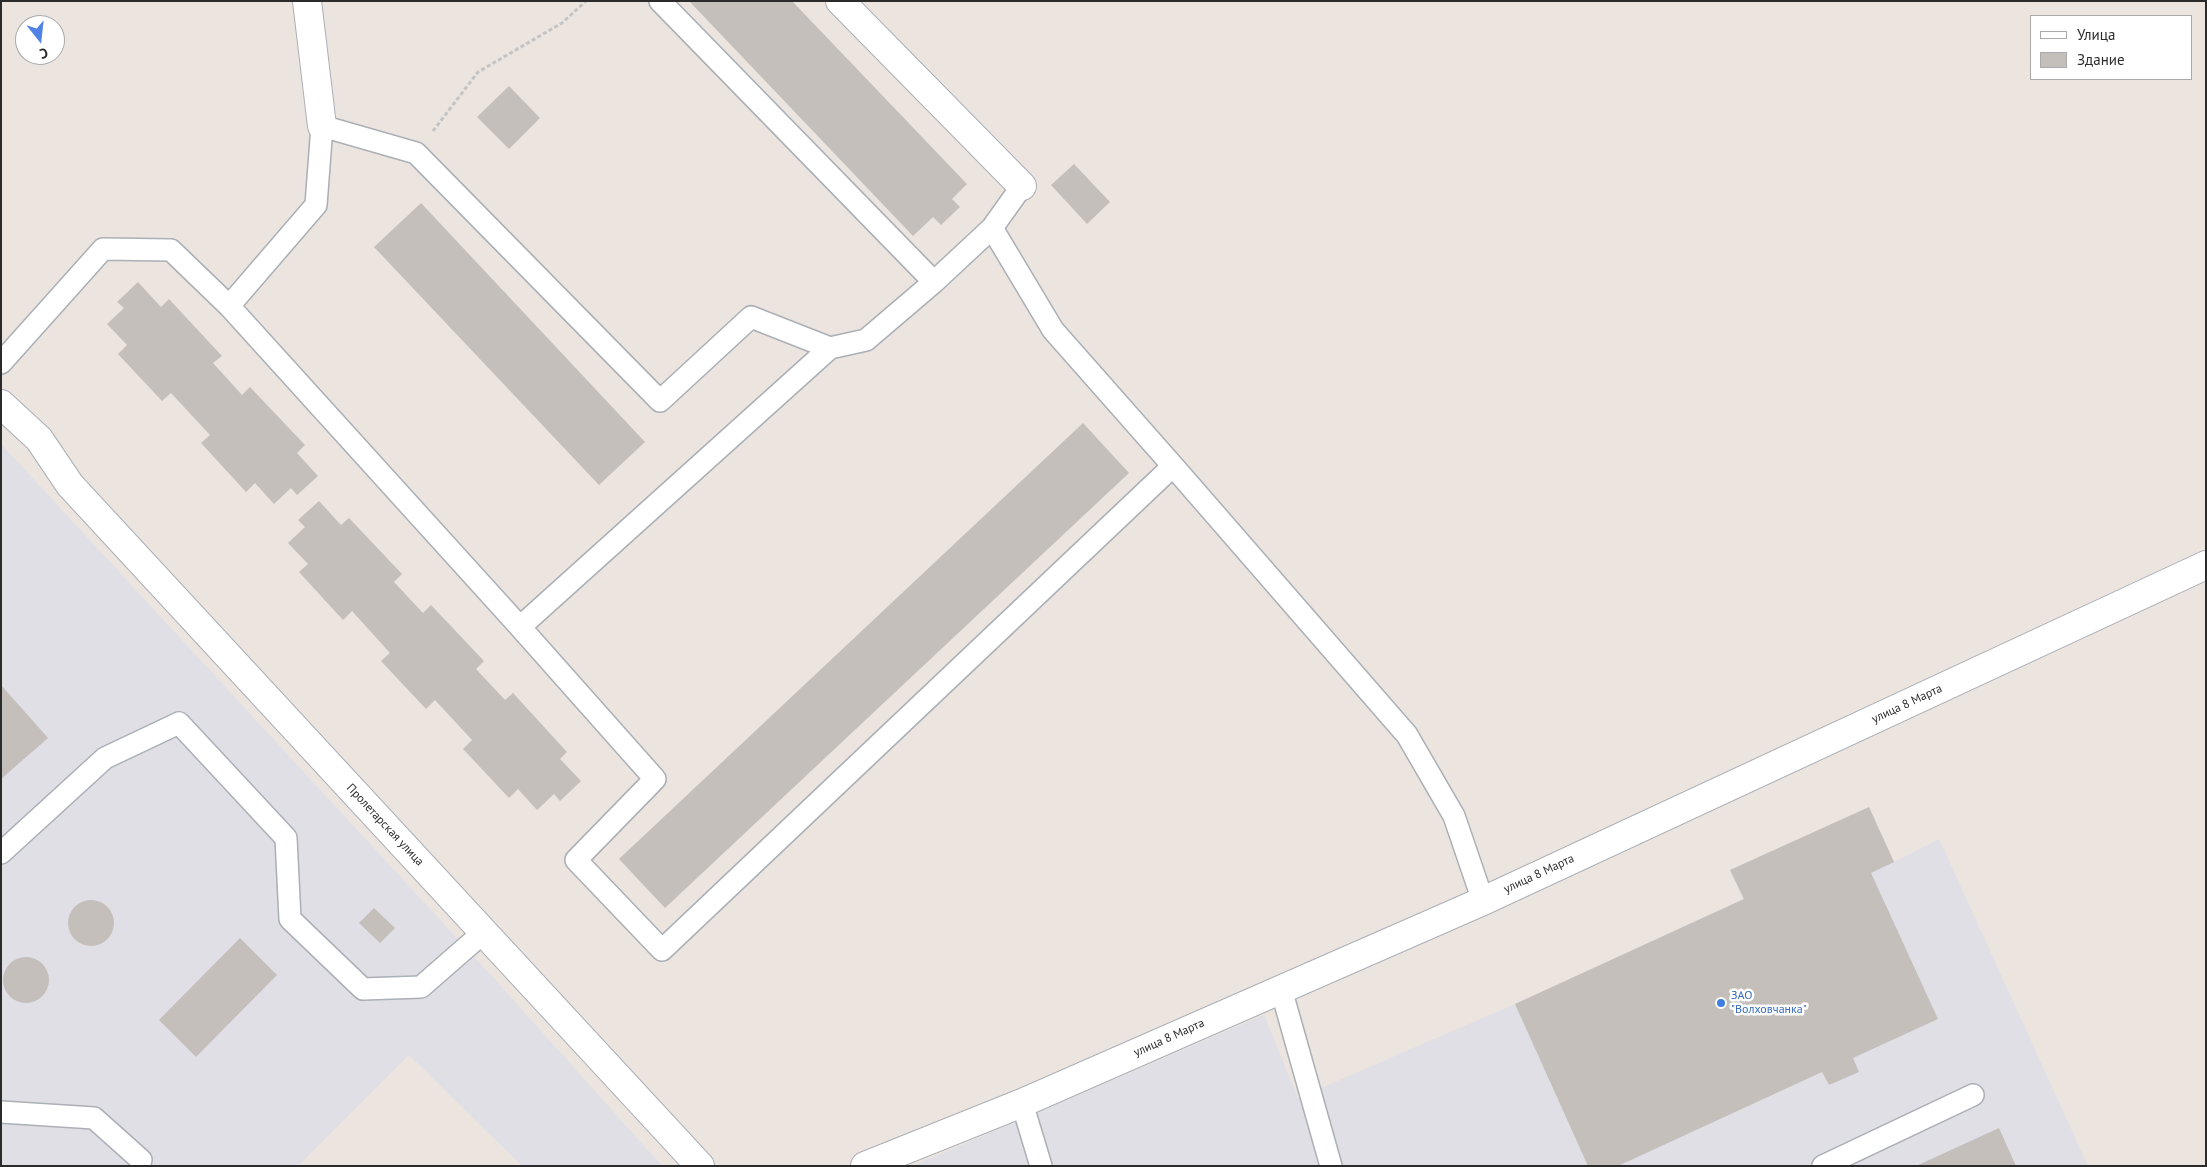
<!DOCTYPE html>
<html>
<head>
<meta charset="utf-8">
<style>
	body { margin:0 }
	#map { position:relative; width:2207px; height:1167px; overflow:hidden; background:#ebe4df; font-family:"PT Sans",sans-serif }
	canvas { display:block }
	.frame { position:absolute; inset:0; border:2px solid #2b2b2b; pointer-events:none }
	.legend { position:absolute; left:2030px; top:15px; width:162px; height:65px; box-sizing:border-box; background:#fff; border:1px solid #aaa; margin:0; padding:6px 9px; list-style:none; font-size:15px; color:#2b2b2b }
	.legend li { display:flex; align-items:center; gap:10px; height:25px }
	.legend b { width:25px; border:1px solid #aaa }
	.north { position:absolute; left:15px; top:15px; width:50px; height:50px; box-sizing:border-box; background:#fff; border:1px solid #aaa; border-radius:50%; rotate:164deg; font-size:14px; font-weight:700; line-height:20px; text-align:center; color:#2b2b2b }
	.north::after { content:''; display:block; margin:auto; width:18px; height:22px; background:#5183e6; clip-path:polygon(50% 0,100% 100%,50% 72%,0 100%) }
</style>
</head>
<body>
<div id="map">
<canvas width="2207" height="1167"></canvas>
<div class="frame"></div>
<ul class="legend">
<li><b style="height:6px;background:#fff"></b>Улица</li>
<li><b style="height:14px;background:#c4bfba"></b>Здание</li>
</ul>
<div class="north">С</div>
</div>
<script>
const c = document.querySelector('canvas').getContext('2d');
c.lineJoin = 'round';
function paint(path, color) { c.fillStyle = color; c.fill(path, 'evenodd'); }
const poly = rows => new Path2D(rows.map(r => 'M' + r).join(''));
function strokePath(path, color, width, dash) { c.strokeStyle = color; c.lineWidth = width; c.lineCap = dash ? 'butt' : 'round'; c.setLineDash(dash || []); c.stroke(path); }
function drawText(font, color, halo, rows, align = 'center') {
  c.font = font + ' "PT Sans",sans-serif'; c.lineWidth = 5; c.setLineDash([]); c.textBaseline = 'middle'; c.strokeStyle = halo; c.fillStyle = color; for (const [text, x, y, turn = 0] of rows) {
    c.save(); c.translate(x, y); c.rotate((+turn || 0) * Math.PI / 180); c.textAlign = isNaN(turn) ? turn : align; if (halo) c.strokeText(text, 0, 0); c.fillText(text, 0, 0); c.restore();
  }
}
paint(poly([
	[1,444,490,974,662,1166,522,1166,409,1055,298,1166,1,1166],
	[1869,807,1894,862,1939,839,2088,1166,913,1166,1264,1015,1298,1098,1515,1004,1743,899,1730,870]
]), '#dfdfe5');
paint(poly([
	[689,1,792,1,967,184,952,199,960,207,941,225,933,217,913,236],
	[509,86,540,118,509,149,477,117],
	[1074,164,1110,202,1087,224,1051,185],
	[421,203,645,442,599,485,374,247],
	[138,282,161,307,169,299,222,356,213,363,242,395,250,387,305,445,297,453,318,476,297,495,291,488,274,504,255,483,246,492,201,443,210,435,171,393,162,401,118,354,127,345,107,324,124,308,117,302],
	[1083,423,1129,473,665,908,619,859],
	[319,501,341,525,349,518,402,574,394,582,423,613,431,605,484,661,476,669,505,700,513,693,567,752,560,759,581,781,560,801,554,794,537,810,518,789,509,798,463,749,472,740,435,700,426,709,381,661,390,653,352,611,343,620,299,572,308,564,288,543,305,527,298,520],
	[1,685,48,738,1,779],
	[1869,807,1894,862,1871,873,1938,1019,1853,1058,1859,1072,1829,1085,1822,1072,1618,1166,1588,1166,1515,1004,1744,899,1730,870],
	'68 923a23 23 0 1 1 46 0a23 23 0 1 1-46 0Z',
	[374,908,395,928,380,943,359,923],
	[240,938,277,975,196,1057,159,1020],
	'3 980a23 23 0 1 1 46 0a23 23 0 1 1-46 0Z',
	[1999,1128,2016,1166,1916,1166]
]), '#c4bfba');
const lane = poly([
	[660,1,934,282],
	[229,306,316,205,322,126,416,153,660,401,751,317,830,348],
	[1,363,103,249,171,250,229,306,520,627,830,348,866,340,934,282,992,228,1022,186],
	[1173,466,1407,735,1454,816,1483,901],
	[520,627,655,779,576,860,662,950,1173,466,1053,330,992,228],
	[1,853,105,758,179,723,286,838,290,919,363,989,421,987,484,932],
	[1281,989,1331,1166],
	[1022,1103,1041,1166],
	[1,1112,94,1118,141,1160],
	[1823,1166,1973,1095]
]);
const street = poly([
	[307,1,322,126],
	[840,1,1022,186],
	[1,404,39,439,70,485,700,1166],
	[865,1166,1022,1103,1483,901,2206,565]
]);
strokePath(lane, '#abafb6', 24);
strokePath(street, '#abafb6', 30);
strokePath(poly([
	[433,131,478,72,562,23,586,1]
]), '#c4c4c4', 3, [4, 2.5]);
strokePath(lane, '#fff', 21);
strokePath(street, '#fff', 28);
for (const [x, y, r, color] of [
	[1721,1003,5,"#3f7fe0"]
]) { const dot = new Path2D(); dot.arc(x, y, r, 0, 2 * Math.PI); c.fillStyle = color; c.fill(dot); strokePath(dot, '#fff', 2); }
drawText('12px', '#2b2b2b', '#fff', [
	["улица 8 Марта",1907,704,-25],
	["Пролетарская улица",385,825,47],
	["улица 8 Марта",1539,874,-25],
	["улица 8 Марта",1169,1038,-24]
]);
drawText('12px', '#366cbe', '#fff', [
	["ЗАО",1731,996],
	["\"Волховчанка\"",1731,1010]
], 'left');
</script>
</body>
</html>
